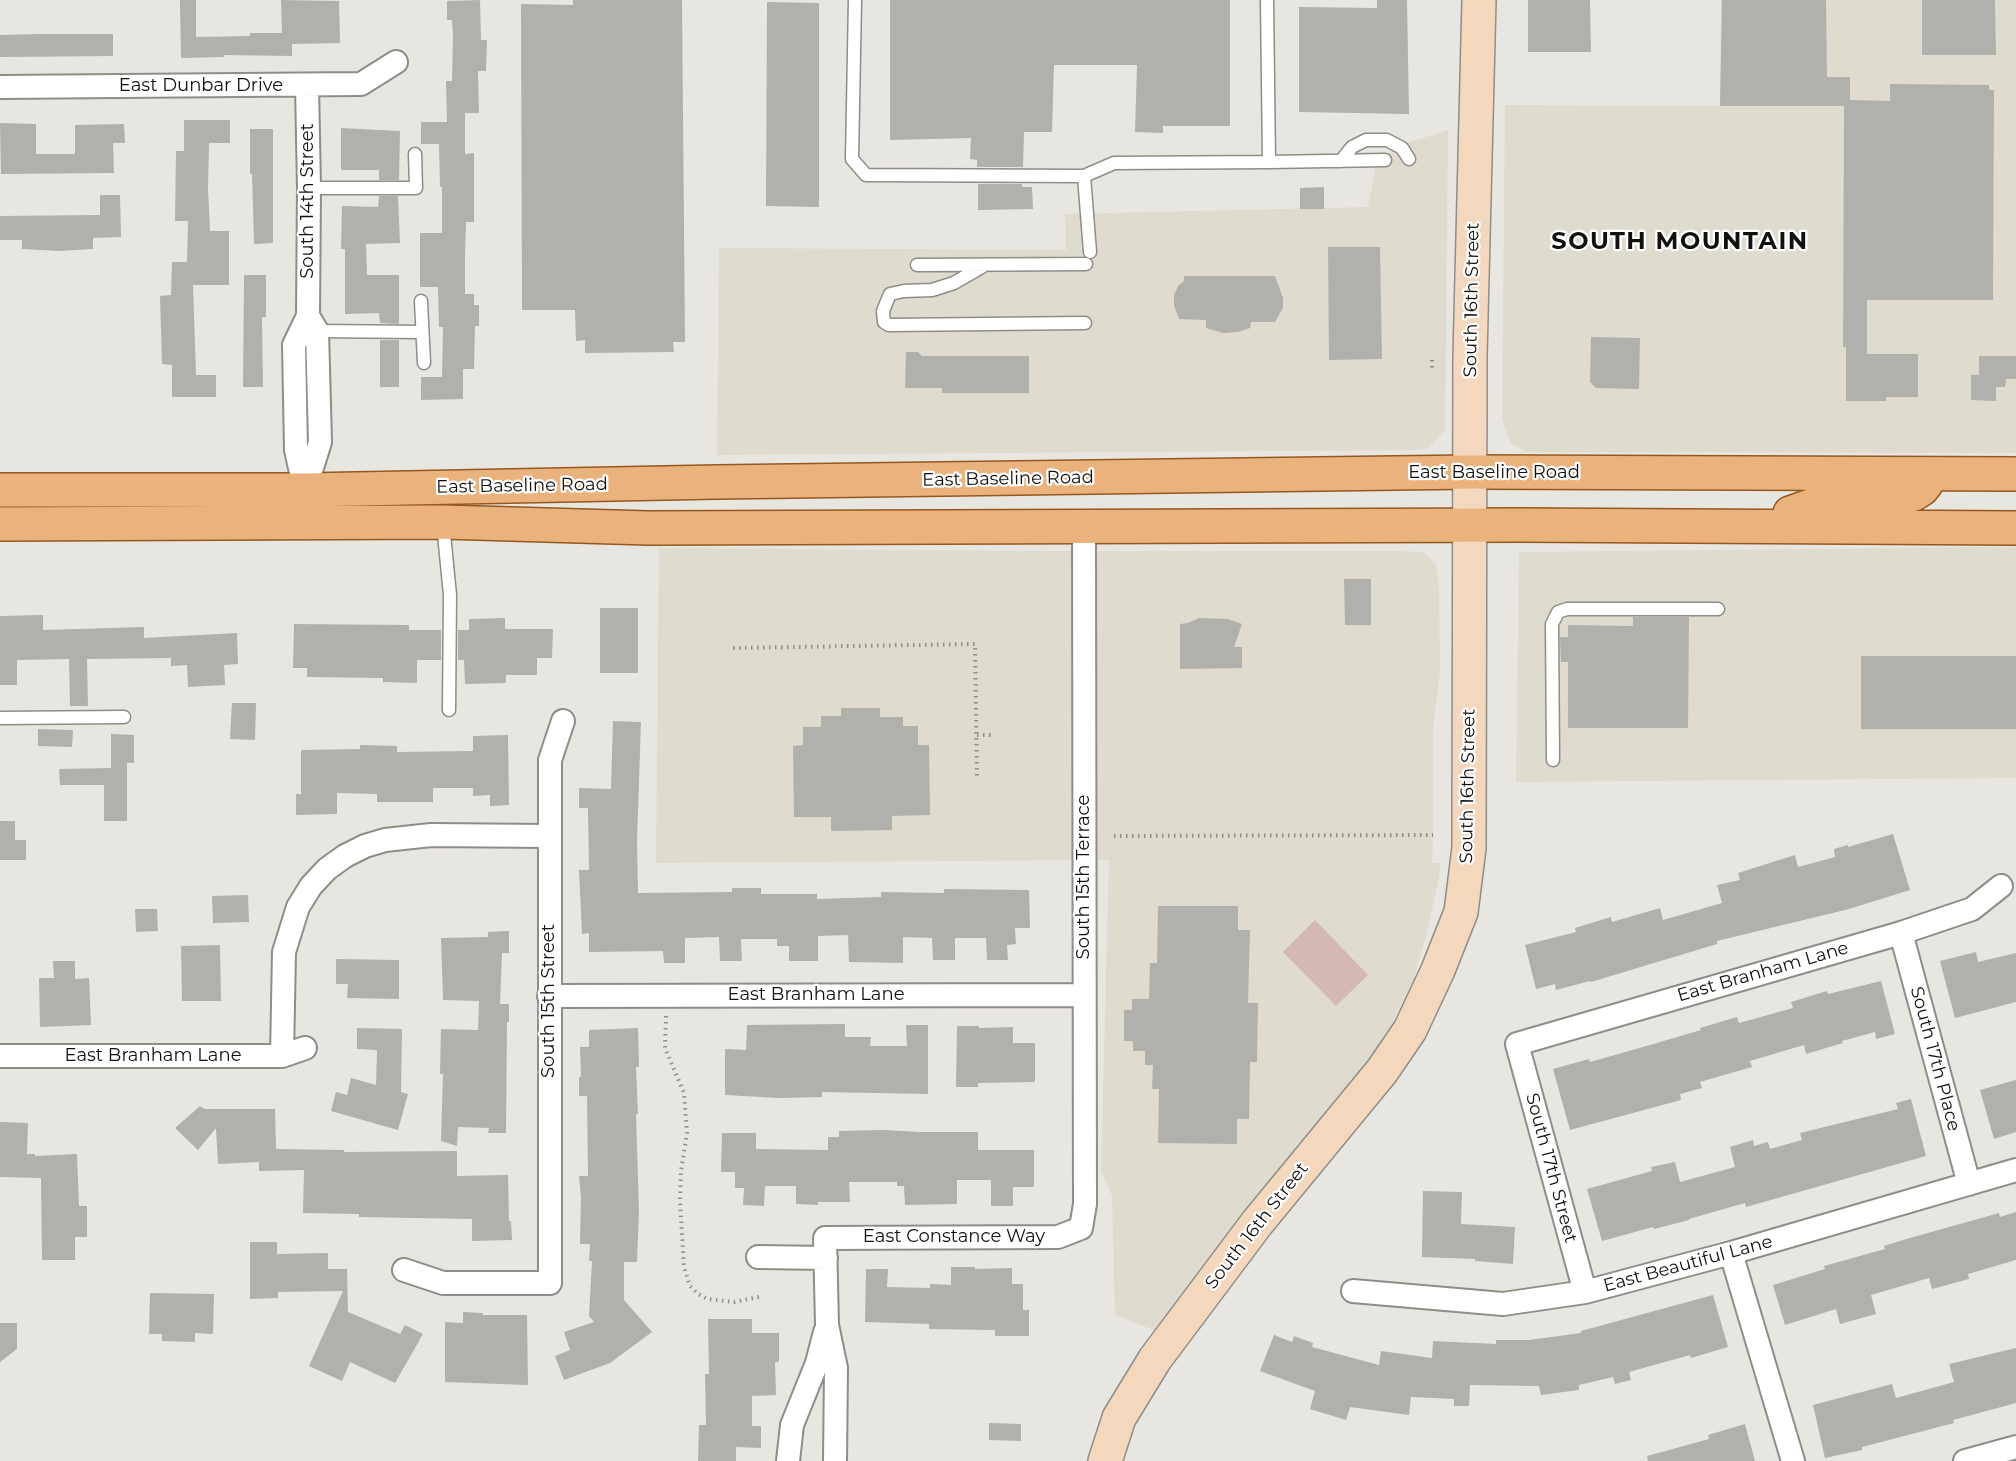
<!DOCTYPE html>
<html>
<head>
<meta charset="utf-8">
<style>
	body { margin:0 }
	canvas { display:block; background:#e8e6e1 }
</style>
</head>
<body>
<canvas width="2016" height="1461"></canvas>
<script>
const c = document.querySelector('canvas').getContext('2d');
c.lineJoin = 'round';
function paint(path, color) { c.fillStyle = color; c.fill(path, 'evenodd'); }
const poly = rows => new Path2D(rows.map(r => 'M' + r).join(''));
function strokePath(path, color, width, dash) { c.strokeStyle = color; c.lineWidth = width; c.lineCap = dash ? 'butt' : 'round'; c.setLineDash(dash || []); c.stroke(path); }
function drawText(font, color, halo, rows, align = 'center') {
  c.font = font + ' Montserrat,sans-serif'; c.lineWidth = 4.5; c.setLineDash([]); c.textBaseline = 'middle'; c.strokeStyle = halo; c.fillStyle = color; for (const [text, x, y, turn = 0] of rows) {
    c.save(); c.translate(x, y); c.rotate((+turn || 0) * Math.PI / 180); c.textAlign = isNaN(turn) ? turn : align; if (halo) c.strokeText(text, 0, 0); c.fillText(text, 0, 0); c.restore();
  }
}
paint(poly([
	[1721,0,2016,0,2016,453,1525,452,1510,442,1502,419,1505,105,1720,106],
	[1448,130,1445,430,1426,450,717,455,719,248,1066,250,1065,214,1368,207,1376,165,1397,146],
	[2016,547,2016,778,1516,782,1519,552],
	[659,548,1041,551,1399,551,1423,552,1436,564,1439,589,1440,673,1433,727,1433,835,1432,863,1440,863,1439,877,1427,933,1413,981,1383,1042,1339,1103,1156,1331,1115,1315,1112,1196,1101,1170,1109,860,656,863]
]), '#e0dbcf');
paint(poly([
	[1315,920,1368,975,1336,1006,1283,952]
]), '#d3b8b4');
paint(poly([
	[180,0,196,0,196,37,250,36,250,33,282,33,281,0,339,1,340,43,292,44,292,56,224,55,224,57,181,58],
	[480,0,481,40,487,40,486,71,478,71,479,113,465,113,465,154,474,153,474,222,466,222,465,255,465,294,474,294,474,305,479,305,479,326,475,326,474,369,463,369,463,399,421,400,421,377,442,377,443,327,439,327,438,287,420,287,420,233,442,233,442,187,440,187,439,144,421,144,421,122,447,122,446,81,452,81,453,35,452,20,447,20,447,1],
	[573,0,682,0,685,342,673,342,674,352,585,353,585,340,576,341,575,310,522,310,521,4,573,5],
	[890,0,1230,0,1230,126,1163,126,1163,133,1135,132,1137,65,1054,65,1052,132,1024,132,1023,167,977,167,977,160,970,159,971,138,890,140],
	[1377,0,1407,0,1409,114,1299,112,1299,7,1377,8],
	[1528,0,1590,0,1591,52,1528,52],
	[1722,0,1826,0,1827,77,1850,77,1850,100,1890,101,1890,84,1989,85,1989,90,1994,90,1993,300,1867,300,1867,354,1918,354,1918,397,1886,397,1886,401,1846,401,1846,347,1843,347,1844,106,1720,106],
	[1922,0,1995,0,1996,55,1922,55],
	[767,2,819,3,819,207,766,206],
	[42,34,113,34,113,56,0,57,0,35],
	[184,120,230,120,230,143,209,143,208,189,210,231,229,231,229,285,193,285,196,375,216,375,216,397,172,397,172,365,162,364,160,296,171,295,172,262,187,262,188,221,175,221,176,151,184,151],
	[0,123,36,124,36,154,75,154,75,125,124,124,125,143,113,143,114,173,1,174],
	[341,128,400,131,399,180,379,180,379,170,341,170],
	[250,129,273,129,273,243,254,244,252,174,250,174],
	[978,184,1022,184,1022,187,1032,187,1033,209,978,210],
	[1324,187,1324,209,1300,209,1300,188],
	[100,195,120,195,121,237,93,238,93,249,60,251,22,249,22,240,0,240,0,216,100,215],
	[379,196,398,196,400,243,366,244,367,275,399,275,399,324,380,323,379,313,345,314,345,249,341,249,342,206,378,207],
	[1328,247,1380,247,1382,359,1329,360],
	[244,275,266,275,266,317,262,317,263,387,243,387],
	[1184,276,1275,276,1283,298,1283,308,1275,322,1251,322,1250,328,1238,332,1223,333,1206,328,1206,320,1179,319,1174,306,1174,295,1178,286,1184,281],
	[1591,337,1640,338,1639,389,1596,388,1590,382],
	[380,340,399,340,399,387,380,387],
	[906,352,918,352,922,356,1029,356,1029,393,942,393,942,388,905,388],
	[1979,356,2016,356,2016,379,2006,379,2005,387,1996,387,1996,401,1971,400,1971,375,1979,375],
	[1344,579,1371,579,1371,625,1345,625],
	[600,608,638,608,638,673,600,673],
	[43,615,43,630,144,627,144,638,237,633,238,664,224,665,225,685,188,687,187,665,171,666,171,658,87,659,88,706,70,706,69,659,17,660,17,685,0,685,0,616],
	[1633,617,1689,617,1688,728,1568,728,1568,662,1561,662,1560,637,1568,637,1568,625,1633,626],
	[505,618,505,629,553,629,552,658,537,658,537,675,506,675,506,683,465,684,464,660,458,660,458,630,469,630,469,619],
	[1199,618,1228,619,1242,624,1234,647,1242,647,1242,668,1180,669,1180,624,1188,623],
	[294,624,409,625,409,630,441,630,441,660,417,660,417,683,383,682,383,678,307,677,307,668,293,668],
	[1861,656,2016,656,2016,729,1861,729],
	[232,703,256,703,255,740,230,739],
	[841,708,880,708,880,717,903,717,903,726,918,726,918,745,929,745,930,815,892,816,892,830,831,831,831,817,794,817,793,746,803,745,803,727,821,727,821,716,841,716],
	[613,721,641,722,637,841,638,893,732,892,732,888,761,888,761,894,817,894,817,899,881,897,881,892,944,893,944,889,1029,890,1030,928,1015,928,1016,944,1007,945,1008,960,987,960,986,938,955,938,955,960,933,960,932,938,903,937,903,963,849,962,848,935,818,936,818,961,789,961,789,946,777,946,777,939,741,939,742,961,720,961,719,937,685,938,685,963,664,963,663,951,589,952,589,933,582,934,579,870,589,870,588,808,579,808,579,788,611,789],
	[38,729,73,730,72,747,38,746],
	[111,734,134,735,134,763,127,763,127,821,104,821,104,785,60,785,59,769,111,768],
	[508,735,509,805,490,806,490,795,473,796,473,788,433,788,433,802,377,802,377,794,337,793,337,814,296,815,296,794,301,794,301,750,360,749,360,745,397,746,397,752,473,751,473,736],
	[0,821,15,821,15,840,26,840,26,860,0,860],
	[1893,834,1910,890,1849,909,1717,941,1717,944,1591,982,1590,981,1556,990,1555,984,1536,989,1525,945,1576,932,1575,928,1611,917,1612,922,1660,908,1663,920,1722,903,1717,885,1740,880,1738,873,1795,855,1798,867,1835,857,1834,849,1848,845,1848,847],
	[248,895,249,922,213,923,212,896],
	[1158,906,1238,906,1238,930,1250,930,1248,1003,1258,1003,1257,1062,1250,1062,1249,1119,1237,1119,1237,1144,1158,1143,1159,1089,1152,1089,1153,1065,1145,1065,1145,1051,1133,1051,1133,1041,1124,1041,1124,1010,1132,1010,1132,999,1149,999,1150,963,1157,963],
	[135,909,157,909,158,931,136,932],
	[509,931,509,953,502,953,500,1004,509,1004,509,1022,507,1022,506,1133,488,1133,489,1128,458,1127,457,1146,441,1141,443,1074,440,1074,441,1029,478,1030,479,1001,443,1000,441,938,488,937,488,932],
	[220,945,221,1001,182,1001,181,946],
	[1976,952,1978,962,2016,953,2016,1002,1955,1018,1940,961],
	[336,959,399,960,399,999,347,998,348,984,336,984],
	[53,961,75,961,75,979,89,978,91,1025,40,1027,39,978,54,978],
	[1881,981,1895,1034,1876,1039,1875,1032,1842,1041,1843,1043,1806,1054,1804,1045,1750,1061,1752,1067,1700,1082,1702,1088,1680,1094,1681,1100,1570,1130,1553,1069,1589,1059,1590,1062,1650,1045,1701,1030,1700,1028,1737,1017,1739,1023,1793,1008,1791,1002,1827,991,1828,994],
	[845,1024,845,1037,871,1037,870,1046,907,1046,906,1025,928,1025,928,1094,822,1092,822,1097,779,1098,725,1095,725,1049,746,1050,747,1025],
	[957,1026,979,1026,979,1028,1013,1027,1013,1043,1035,1043,1035,1082,978,1083,978,1087,956,1087],
	[357,1028,402,1029,401,1092,408,1094,398,1130,331,1111,336,1092,347,1095,351,1078,376,1085,377,1050,357,1049],
	[638,1028,639,1067,636,1067,638,1114,636,1114,639,1212,637,1262,624,1262,624,1300,652,1332,610,1363,564,1380,555,1356,570,1350,564,1332,594,1322,589,1316,592,1261,589,1261,590,1244,580,1244,581,1197,579,1176,588,1176,587,1096,579,1096,579,1077,581,1077,580,1047,589,1047,589,1030],
	[2016,1080,2016,1132,1994,1139,1980,1090],
	[1911,1099,1926,1156,1746,1207,1745,1203,1689,1219,1689,1220,1654,1229,1653,1227,1602,1241,1587,1189,1652,1171,1651,1167,1675,1162,1680,1182,1735,1167,1730,1147,1753,1140,1754,1146,1768,1142,1770,1149,1802,1140,1800,1133,1898,1109,1896,1103],
	[200,1106,205,1109,275,1109,276,1149,344,1150,344,1152,457,1151,457,1176,508,1175,509,1221,511,1221,512,1240,472,1241,472,1219,359,1217,359,1214,303,1213,304,1170,259,1171,259,1162,218,1164,216,1128,198,1150,175,1128],
	[0,1122,28,1123,27,1154,35,1154,35,1156,77,1154,79,1206,87,1206,87,1237,75,1237,75,1260,42,1260,41,1178,0,1177],
	[883,1130,919,1132,978,1132,978,1150,1034,1150,1034,1187,1013,1187,1013,1206,991,1206,991,1180,957,1180,957,1204,905,1205,904,1186,897,1186,897,1182,849,1182,850,1202,818,1202,818,1205,796,1204,796,1186,765,1186,764,1206,743,1205,744,1188,735,1188,735,1172,721,1172,722,1133,756,1133,756,1149,828,1150,828,1137,839,1137,839,1131],
	[1423,1191,1462,1192,1461,1224,1515,1227,1513,1264,1475,1261,1475,1259,1422,1257],
	[2016,1212,2016,1260,1968,1274,1969,1279,1932,1289,1929,1278,1871,1295,1876,1314,1840,1324,1836,1309,1785,1325,1773,1285,1825,1269,1824,1266,1885,1249,1884,1246,1903,1240,1999,1213,2000,1217],
	[250,1242,277,1242,277,1254,328,1253,328,1269,347,1269,348,1312,400,1334,405,1325,423,1334,395,1383,350,1362,342,1381,309,1366,343,1291,278,1292,278,1298,250,1299],
	[951,1267,975,1267,975,1269,1012,1268,1012,1284,1023,1284,1023,1310,1029,1310,1029,1336,995,1336,995,1330,929,1329,929,1324,865,1322,866,1269,888,1269,887,1287,930,1288,930,1284,951,1285],
	[150,1293,214,1294,213,1334,195,1333,195,1342,162,1341,162,1334,149,1334],
	[1713,1295,1728,1347,1691,1358,1690,1355,1629,1372,1631,1380,1615,1384,1613,1377,1579,1385,1579,1390,1541,1395,1539,1386,1470,1385,1469,1406,1454,1406,1454,1399,1411,1397,1409,1415,1350,1407,1346,1420,1310,1409,1315,1391,1260,1371,1274,1335,1292,1342,1294,1336,1313,1343,1312,1347,1379,1365,1381,1351,1432,1358,1433,1341,1496,1344,1496,1340,1529,1340,1581,1333,1581,1331],
	[463,1312,483,1313,483,1315,527,1315,528,1385,445,1382,445,1322,463,1323],
	[708,1319,752,1319,752,1333,779,1333,779,1362,775,1362,776,1395,752,1396,752,1426,761,1426,761,1448,736,1447,736,1461,698,1461,699,1425,706,1425,705,1374,709,1374],
	[0,1323,17,1323,17,1349,0,1362],
	[2016,1348,2016,1403,1953,1420,1954,1423,1862,1447,1862,1450,1825,1458,1813,1405,1892,1384,1896,1398,1954,1382,1949,1364],
	[989,1423,1021,1424,1021,1441,989,1440],
	[1745,1424,1755,1461,1648,1461,1647,1456,1709,1439,1708,1435]
]), '#b0b1ac');
const lane = poly([
	[855,0,852,159,866,175,1084,176,1114,163,1269,162,1267,0],
	[1341,161,1352,147,1366,140,1387,140,1402,148,1409,159],
	[1269,162,1385,160],
	[1084,176,1090,252],
	[309,188,416,188,415,154],
	[917,265,1086,264],
	[985,265,954,283,932,290,904,291,890,294,883,311,884,322,889,325,1085,323],
	[421,301,424,363],
	[317,331,422,332],
	[443,524,450,595,449,710],
	[0,718,124,717],
	[1553,760,1552,624,1558,612,1567,609,1718,609]
]);
const street = poly([
	[0,87,361,84,396,62],
	[305,490,296,450,294,345,308,316,309,188,307,85],
	[305,490,320,442,317,331,308,316],
	[1901,933,1969,1184],
	[549,996,1084,995],
	[0,1056,282,1056,305,1048],
	[282,1056,284,952,298,907,311,886,327,869,345,856,365,846,385,840,431,835,549,836],
	[1731,1253,1793,1461],
	[758,1257,826,1258],
	[404,1270,443,1283,550,1283,550,760,563,721],
	[1353,1291,1503,1304,1585,1292,1731,1253,2016,1170],
	[1585,1292,1517,1044,1901,933,1972,909,2001,886],
	[788,1461,792,1425,817,1363,825,1332],
	[835,1461,836,1368,827,1325,825,1238,1058,1237,1081,1228,1085,1204,1084,526],
	[1965,1461,2016,1447]
]);
const secondary = poly([
	[1105,1461,1119,1418,1155,1359,1257,1223,1382,1071,1410,1030,1438,970,1461,912,1469,848,1470,356,1479,0]
]);
const primary = poly([
	[0,490,305,490,717,482,1471,472,2016,474],
	[1790,513,1810,506,1903,497,1914,494,1922,489,1926,484,1928,474],
	[0,524,443,522,648,528,1519,525,2016,528]
]);
strokePath(lane, '#8f8d88', 15);
strokePath(street, '#8f8d88', 26);
strokePath(secondary, '#8f8d88', 36);
strokePath(primary, '#95581e', 36);
strokePath(poly([
	[1432,360,1432,371],
	[733,648,975,644,977,777],
	[977,735,995,735],
	[1114,836,1433,835],
	[666,1016,665,1048,684,1093,687,1133,681,1171,680,1201,684,1267,690,1286,698,1294,708,1299,734,1302,759,1297]
]), '#8f8e8a', 4, [1.5, 4.5]);
strokePath(lane, '#fff', 12);
strokePath(street, '#fff', 22);
strokePath(secondary, '#f4d8be', 33);
strokePath(primary, '#eab27d', 33);
drawText('18px', '#11100f', '#fff', [
	["East Dunbar Drive",201,86],
	["South 14th Street",308,201,-90],
	["South 16th Street",1472,300,-89],
	["East Baseline Road",1494,473],
	["East Baseline Road",1008,479,-1],
	["East Baseline Road",522,486,-1],
	["South 16th Street",1468,786,-89],
	["South 15th Terrace",1084,877,-90],
	["East Branham Lane",1763,972,-16],
	["East Branham Lane",816,995],
	["South 15th Street",549,1001,-90],
	["East Branham Lane",153,1056],
	["South 17th Place",1935,1059,75],
	["South 17th Street",1551,1168,75],
	["South 16th Street",1257,1226,-52],
	["East Constance Way",954,1237],
	["East Beautiful Lane",1688,1264,-15]
]);
c.letterSpacing = '1.5px';
drawText('bold 24px', '#11100f', '#fff', [
	["SOUTH MOUNTAIN",1680,242]
]);
c.letterSpacing = '0px';
</script>
</body>
</html>
